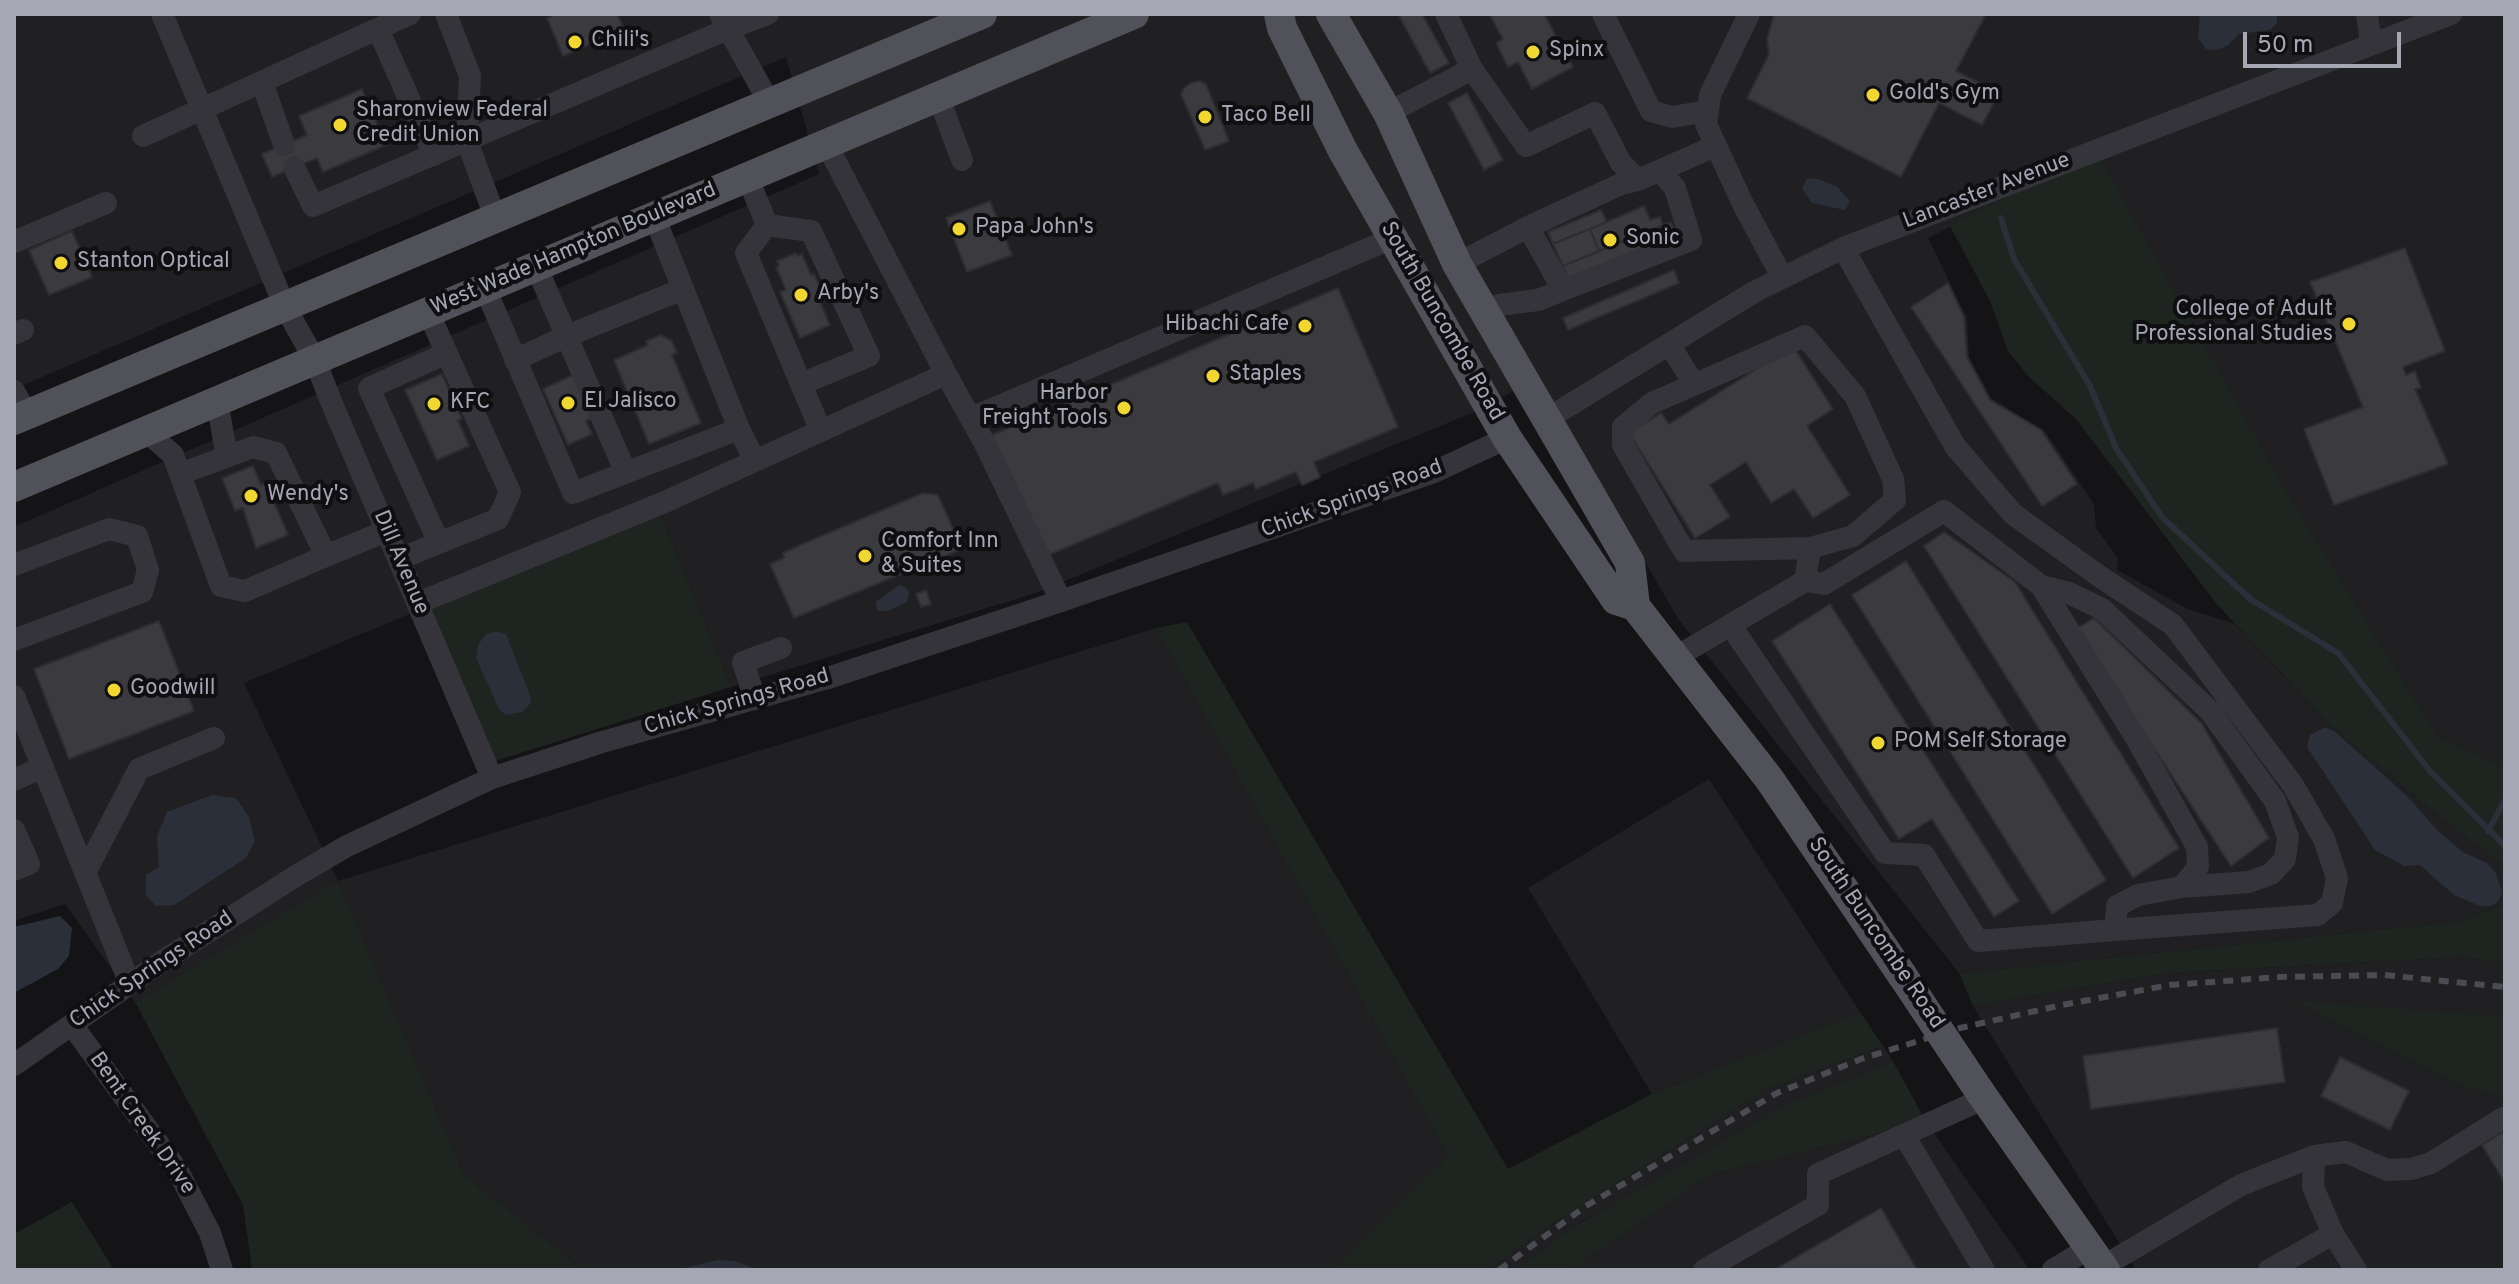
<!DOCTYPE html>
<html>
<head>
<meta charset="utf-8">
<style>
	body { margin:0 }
	#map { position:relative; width:2519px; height:1284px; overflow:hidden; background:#141315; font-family:Overpass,sans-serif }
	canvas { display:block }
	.frame { position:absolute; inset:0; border:16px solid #a5a7b5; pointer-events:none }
	.scale { position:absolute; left:2243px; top:32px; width:158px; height:36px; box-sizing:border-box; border:4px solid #a5a7b5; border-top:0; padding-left:10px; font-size:24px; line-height:28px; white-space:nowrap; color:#a5a7b5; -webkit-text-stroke:6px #0f0e10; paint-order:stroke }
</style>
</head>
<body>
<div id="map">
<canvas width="2519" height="1284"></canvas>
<div class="frame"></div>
<div class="scale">50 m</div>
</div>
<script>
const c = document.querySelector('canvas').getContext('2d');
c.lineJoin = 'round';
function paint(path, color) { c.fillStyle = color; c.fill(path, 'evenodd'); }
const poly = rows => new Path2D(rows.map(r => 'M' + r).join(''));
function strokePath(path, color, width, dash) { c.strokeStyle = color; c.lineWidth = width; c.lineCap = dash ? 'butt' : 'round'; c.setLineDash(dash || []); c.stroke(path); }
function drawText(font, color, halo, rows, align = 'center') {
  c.font = font + ' Overpass,sans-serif'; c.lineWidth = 8; c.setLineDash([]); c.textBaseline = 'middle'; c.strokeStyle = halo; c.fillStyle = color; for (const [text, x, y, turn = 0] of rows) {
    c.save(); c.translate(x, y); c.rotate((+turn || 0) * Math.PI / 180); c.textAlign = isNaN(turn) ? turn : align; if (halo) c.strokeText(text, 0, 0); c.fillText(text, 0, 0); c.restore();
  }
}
paint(poly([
	[14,14,2505,14,2505,768,2437,735,2288,494,2097,154,1928,238,1967,318,1969,357,1991,398,2045,431,2094,504,2096,528,2118,558,2117,570,2188,609,2235,624,2329,724,2439,816,2505,867,2503,904,2463,921,1959,973,1679,620,1537,378,1479,410,1036,593,731,687,659,510,244,683,338,881,1156,628,1448,1156,1331,1270,584,1270,464,1175,338,882,135,1002,65,904,14,921,14,527,819,174,786,57,14,389],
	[1709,779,1860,1012,1652,1094,1528,888],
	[2464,957,2505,963,2505,1016,2296,1002,2459,1085,2505,1099,2505,1270,2136,1270,1973,1006,2169,973],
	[1883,1046,1893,1061,1785,1105,1575,1226,1516,1270,1489,1270,1540,1232,1765,1090],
	[1926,1122,2030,1270,1572,1270,1709,1175]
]), '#201f22');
paint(poly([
	[2097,153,2288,494,2437,735,2505,768,2505,867,2439,816,2329,724,2215,602,2076,419,2029,377,2008,351,1990,301,1950,226],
	[659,510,731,687,476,767,414,613],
	[1187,622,1508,1169,1652,1094,1860,1012,1883,1046,1765,1090,1540,1232,1489,1270,1331,1270,1448,1156,1156,628],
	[338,881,464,1175,584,1270,252,1270,243,1205,135,1002],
	[2505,896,2505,963,2464,957,2169,973,1973,1006,1959,973,2463,921,2503,904],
	[2294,1001,2505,1016,2505,1099,2459,1085],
	[1893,1061,1926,1122,1709,1175,1572,1270,1516,1270,1575,1226,1785,1105],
	[72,1202,114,1270,14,1270,14,1234]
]), '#1e2520');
paint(poly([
	[2200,14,2277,14,2277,23,2270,30,2239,34,2227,46,2216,50,2206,49,2198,38],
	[1807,178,1818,179,1837,187,1849,200,1849,204,1845,210,1812,203,1802,189],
	[899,585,907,588,909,593,907,602,888,611,877,611,876,602],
	[496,631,506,634,531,698,530,704,522,712,506,715,499,709,476,658,478,645,486,634],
	[2325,727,2334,731,2406,795,2439,832,2463,852,2487,863,2496,873,2502,893,2498,902,2491,906,2480,906,2454,895,2420,865,2404,866,2375,850,2307,747,2310,735],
	[212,795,236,798,249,817,255,841,246,858,174,905,156,906,146,896,146,875,159,867,157,836,167,812],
	[60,916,72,928,69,956,58,969,14,993,14,927],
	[718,1260,735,1261,751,1267,753,1270,675,1270]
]), '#2a2f39');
strokePath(poly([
	[2001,218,2014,259,2090,386,2116,448,2162,517,2250,599,2338,653,2430,771,2505,846],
	[2488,831,2505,800]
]), '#2a2f39', 6);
const building = poly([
	[549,14,617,14,624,29,563,56,547,18,551,17,549,14],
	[1398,14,1422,14,1449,63,1430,73,1398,14],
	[1489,14,1544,14,1573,67,1532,89,1518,62,1508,67,1496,43,1503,39,1489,14],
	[1774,14,1986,14,1956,71,1999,93,1982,125,1939,103,1901,177,1747,98,1769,54,1767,39,1774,14],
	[1200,81,1206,84,1229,141,1205,150,1181,94,1184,88,1191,83,1200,81],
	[362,89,386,145,323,172,317,158,272,177,262,154,307,135,299,116,362,89],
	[1467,93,1503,160,1484,170,1448,103,1467,93],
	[990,201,1012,255,967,272,946,218,990,201],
	[1644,206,1650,220,1660,217,1663,225,1599,251,1590,229,1644,206],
	[1601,210,1607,222,1553,244,1548,232,1601,210],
	[1671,222,1676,234,1568,279,1563,266,1671,222],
	[1590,229,1599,251,1563,266,1553,244,1590,229],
	[72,231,92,277,49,295,29,250,72,231],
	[2405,248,2445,351,2403,367,2406,375,2415,371,2421,388,2415,389,2448,464,2334,505,2304,429,2363,407,2310,282,2405,248],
	[796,253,797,256,802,254,811,275,814,274,823,294,818,297,830,325,800,338,780,292,786,290,776,267,779,266,777,261,796,253],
	[1674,270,1679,283,1568,330,1563,318,1674,270],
	[1948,283,1964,317,1967,357,1990,400,2041,430,2077,484,2042,506,1911,307,1948,283],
	[1338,288,1398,427,1314,462,1320,477,1302,485,1296,472,1256,489,1253,483,1223,495,1218,483,1044,557,992,435,1338,288],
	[661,335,672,341,677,353,672,355,701,423,649,444,614,360,648,345,646,341,661,335],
	[1793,346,1833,409,1807,426,1850,495,1813,518,1794,489,1771,503,1746,462,1710,485,1730,517,1695,538,1629,433,1661,413,1669,424,1793,346],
	[442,374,462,419,458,420,469,446,437,460,405,390,442,374],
	[573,375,593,418,586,421,592,434,568,445,543,389,573,375],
	[253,466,261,485,266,483,288,535,256,548,243,508,235,511,222,478,253,466],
	[923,493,938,495,962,549,794,618,770,564,784,558,783,553,807,542,923,493],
	[1944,532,2015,582,2179,848,2133,878,1924,546,1944,532],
	[1906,561,2106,880,2052,914,1852,595,1906,561],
	[926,590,931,604,921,607,916,594,926,590],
	[1830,604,2019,901,1994,917,1932,819,1899,839,1772,641,1830,604],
	[2094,618,2202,724,2269,838,2231,866,2076,629,2094,618],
	[159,621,194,711,69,759,34,669,159,621],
	[2277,1028,2285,1082,2091,1109,2083,1056,2277,1028],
	[2340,1057,2409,1091,2390,1130,2321,1096,2340,1057],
	[2505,1131,2505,1183,2482,1145,2505,1131],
	[1881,1208,1917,1270,1774,1270,1881,1208]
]);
paint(building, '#3b3b3f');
strokePath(building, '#2e2d31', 2);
strokePath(poly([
	[162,14,285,307,315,360,330,399,492,778],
	[446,14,470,76,467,141,495,217],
	[720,14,769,102],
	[1446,14,1472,69],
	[1603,14,1651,111,1672,117,1707,111],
	[1749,14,1710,95,1706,124,1743,204,1782,277],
	[2367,14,2371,44],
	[378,29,434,155],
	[262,82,284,145],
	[938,96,962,160],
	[1388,113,1472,69,1526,146,1595,113,1621,163,1638,180],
	[143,136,410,14],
	[826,143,946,374,984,442,1061,601],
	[294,167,313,206,728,29,768,14],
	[747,176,767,225],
	[654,216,739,429],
	[767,225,811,231,869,356,801,384,746,253,767,225],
	[1528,227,1621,184,1638,180,1715,146],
	[14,242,106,203],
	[1843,248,1955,446,2013,514,2099,576,2173,625,2293,785,2324,839,2337,878,2332,903,2318,915,2115,930],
	[1457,264,1528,227,1563,290,1538,300,1499,305,1485,311],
	[536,266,626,473],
	[485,288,573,493,739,429,755,461],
	[1563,290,1691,240,1675,188,1660,171],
	[14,334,23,330],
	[1669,344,1694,384],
	[515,360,567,336,683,289],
	[801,384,821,431],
	[14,391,27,415],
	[217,401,227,457],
	[971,418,1393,238],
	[1547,419,1754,292,1843,248,2451,14],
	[146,431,173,455,221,586,245,591,326,556,276,453,253,447,180,474],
	[439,543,369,388,447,353],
	[326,556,386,531],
	[399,559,498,519,510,492,428,312],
	[14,565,109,529,137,536,148,570,142,592,14,640],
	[2041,586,2069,593,2102,609,2210,711,2275,801,2288,837,2285,859,2271,874,2249,882,2182,887],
	[418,603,667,501,946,374],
	[1731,626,1885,853,1924,855,1978,941,2115,930,2117,906,2138,895,2182,887,2198,867,2197,847,2136,738,2041,586,1944,511,1824,584,1805,581],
	[1676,657,1805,581,1810,548,1853,536,1895,500,1893,479,1855,396,1805,336,1652,403,1623,427,1623,445,1684,551,1810,548],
	[14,696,130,984],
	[755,699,743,662,781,648],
	[14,780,43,767],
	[14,830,29,864,14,870],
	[85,873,139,769,214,738],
	[72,1025,178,1171,210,1233,222,1270],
	[14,1065,164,960,299,874,347,846,492,778,599,743,828,678,1061,601,1434,472,1507,438],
	[1904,1135,1984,1270],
	[2314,1156,2313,1187,2333,1234],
	[2102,1267,2241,1185,2314,1156,2346,1152,2387,1170,2411,1169,2431,1163,2503,1118],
	[1704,1270,1818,1205,1818,1174,1985,1098],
	[2053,1270,2089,1248],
	[2269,1270,2333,1234,2356,1270]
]), '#35343a', 22);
strokePath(poly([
	[1279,14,1282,28,1343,151,1507,438,1616,600,1635,606,1770,780,1902,975],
	[1331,14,1388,113,1457,264,1630,563,1635,606],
	[14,420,982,14],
	[14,487,1134,14],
	[1980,1092,2105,1270]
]), '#505159', 30);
strokePath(poly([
	[1499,1270,1586,1206,1777,1093,1861,1059,1960,1028,2062,1005,2170,985,2280,977,2384,975,2505,987]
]), '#4b4c53', 6, [10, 8]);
strokePath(poly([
	[1902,975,1980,1092]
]), '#505159', 30);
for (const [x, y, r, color] of [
	[575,42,8,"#f1d730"],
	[1533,52,8,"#f1d730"],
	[1873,95,8,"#f1d730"],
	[1205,117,8,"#f1d730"],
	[340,125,8,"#f1d730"],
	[959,229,8,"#f1d730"],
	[1610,240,8,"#f1d730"],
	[61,263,8,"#f1d730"],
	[801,295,8,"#f1d730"],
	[2349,324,8,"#f1d730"],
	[1305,326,8,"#f1d730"],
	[1213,376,8,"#f1d730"],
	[568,403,8,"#f1d730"],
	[434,404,8,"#f1d730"],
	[1124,408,8,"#f1d730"],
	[251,496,8,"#f1d730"],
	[865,556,8,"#f1d730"],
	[114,690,8,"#f1d730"],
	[1878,743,8,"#f1d730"]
]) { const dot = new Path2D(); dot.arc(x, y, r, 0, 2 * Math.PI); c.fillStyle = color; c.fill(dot); strokePath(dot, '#0f0e10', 3); }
drawText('22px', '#a5a7b5', '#0f0e10', [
	["Chili's",591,42],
	["Spinx",1549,52],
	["Gold's Gym",1889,95],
	["Sharonview Federal",356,112],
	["Credit Union",356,137],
	["Taco Bell",1221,117],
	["Papa John's",975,229],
	["Sonic",1626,240],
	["Stanton Optical",77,263],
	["Arby's",817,295],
	["College of Adult",2333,311,"right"],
	["Professional Studies",2333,336,"right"],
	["Hibachi Cafe",1289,326,"right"],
	["Staples",1229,376],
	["Harbor",1108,395,"right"],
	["Freight Tools",1108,420,"right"],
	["El Jalisco",584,403],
	["KFC",450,404],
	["Wendy's",267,496],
	["Comfort Inn",881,543],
	["& Suites",881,568],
	["Goodwill",130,690],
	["POM Self Storage",1894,743]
], 'left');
drawText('22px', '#a5a7b5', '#0f0e10', [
	["Lancaster Avenue",1987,192,-21],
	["West Wade Hampton Boulevard",574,250,-23],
	["South Buncombe Road",1441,322,60],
	["Chick Springs Road",1352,500,-20],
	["Dill Avenue",400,563,67],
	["Chick Springs Road",737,703,-16],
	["South Buncombe Road",1875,934,56],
	["Chick Springs Road",152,971,-34],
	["Bent Creek Drive",141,1124,55]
]);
</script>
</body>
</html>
